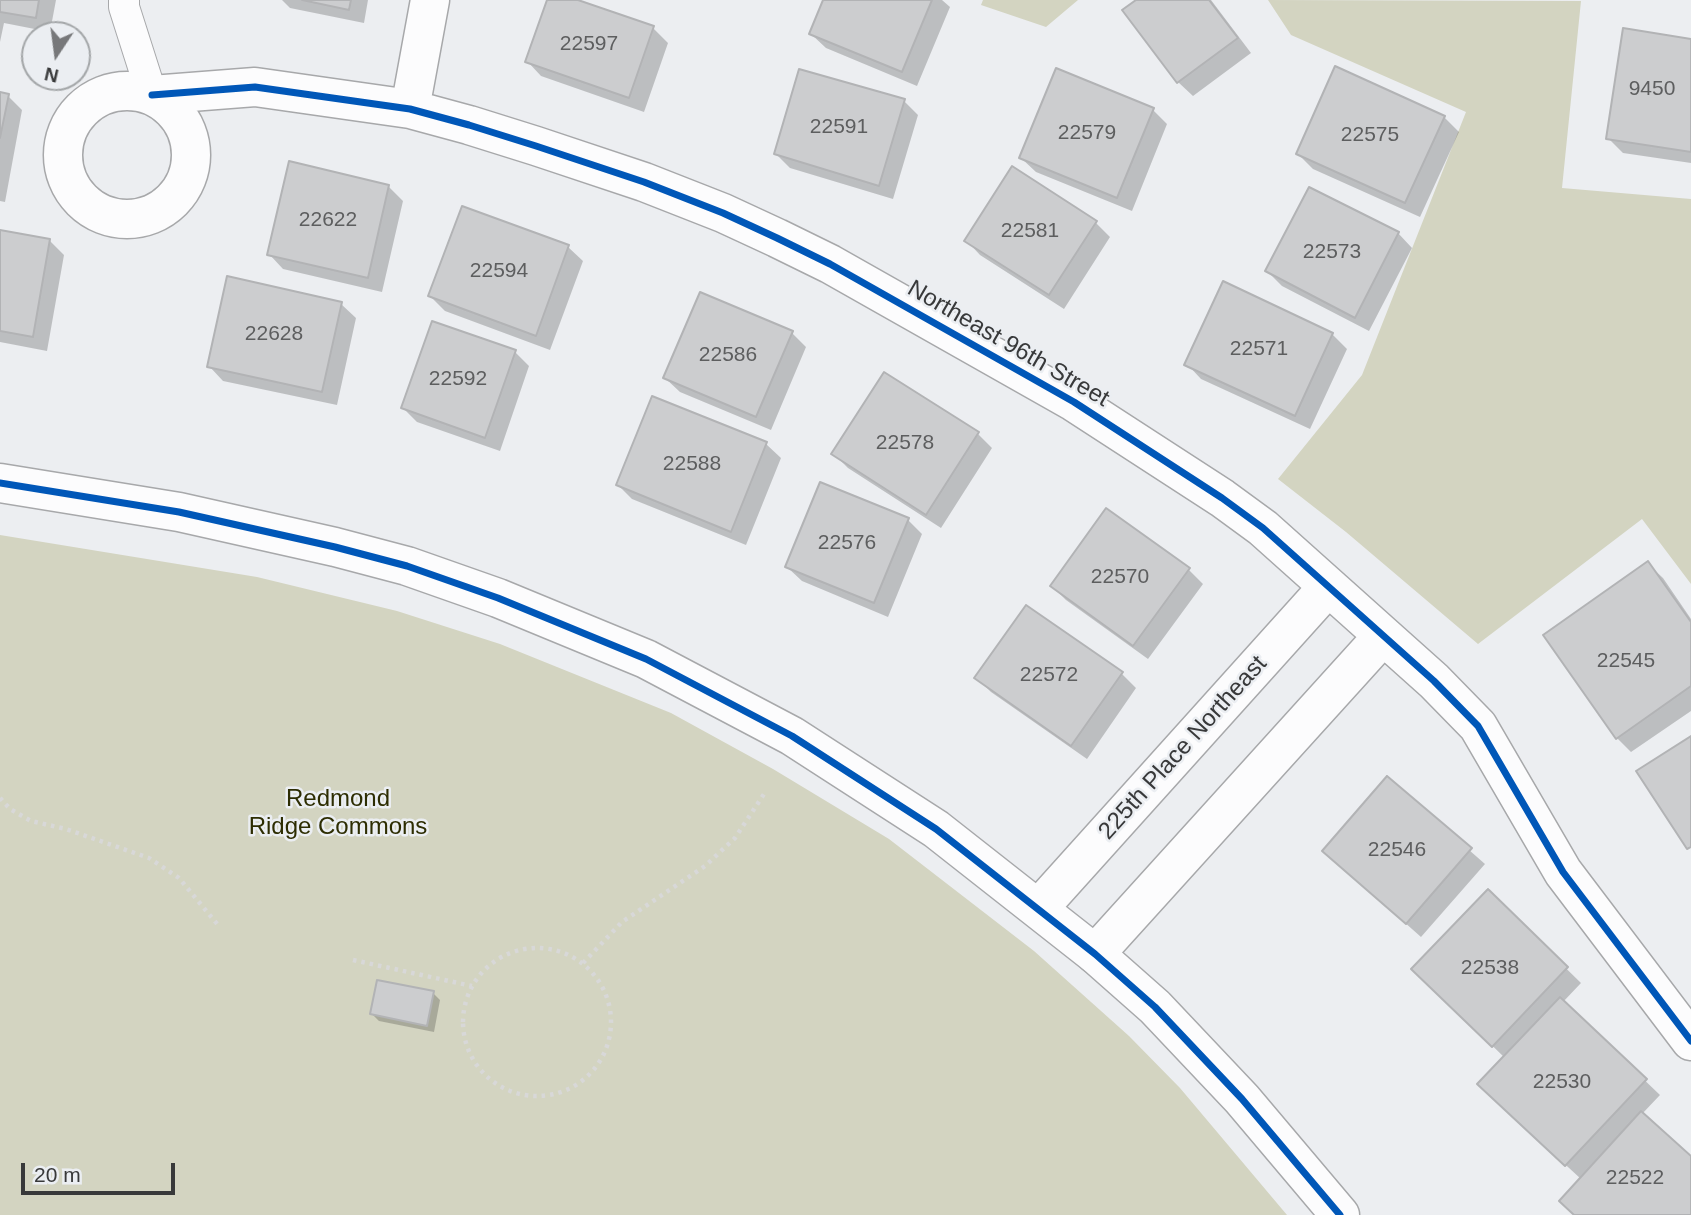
<!DOCTYPE html>
<html>
<head>
<meta charset="utf-8">
<style>
	body { margin:0 }
	#map { position:relative; width:1691px; height:1215px; overflow:hidden; background:#eceef1; font-family:Arial,sans-serif }
	canvas { display:block }
	.north { position:absolute; left:21px; top:21px; width:70px; height:70px; box-sizing:border-box; background:#ebeef2; border:2px solid #a3a6a8; border-radius:50%; rotate:193deg; font-size:19px; font-weight:700; line-height:28px; text-align:center; color:#38393a }
	.north::after { content:''; display:block; margin:auto; width:24px; height:32px; background:#77787a; clip-path:polygon(50% 0,100% 100%,50% 72%,0 100%) }
	.scale { position:absolute; left:21px; top:1163px; width:154px; height:32px; box-sizing:border-box; border:4px solid #38393a; border-top:0; padding-left:9px; font-size:21px; line-height:24px; white-space:nowrap; color:#38393a; -webkit-text-stroke:5px #ebeef2; paint-order:stroke }
</style>
</head>
<body>
<div id="map">
<canvas width="1691" height="1215"></canvas>
<div class="north">N</div>
<div class="scale">20 m</div>
</div>
<script>
const c = document.querySelector('canvas').getContext('2d');
c.lineJoin = 'round';
function paint(path, color) { c.fillStyle = color; c.fill(path, 'evenodd'); }
const poly = rows => new Path2D(rows.map(r => 'M' + r).join(''));
function strokePath(path, color, width, dash) { c.strokeStyle = color; c.lineWidth = width; c.lineCap = dash ? 'butt' : 'round'; c.setLineDash(dash || []); c.stroke(path); }
function drawText(font, color, halo, rows, align = 'center') {
  c.font = font + ' Arial,sans-serif'; c.lineWidth = 5; c.setLineDash([]); c.textBaseline = 'middle'; c.strokeStyle = halo; c.fillStyle = color; for (const [text, x, y, turn = 0] of rows) {
    c.save(); c.translate(x, y); c.rotate((+turn || 0) * Math.PI / 180); c.textAlign = isNaN(turn) ? turn : align; if (halo) c.strokeText(text, 0, 0); c.fillText(text, 0, 0); c.restore();
  }
}
paint(poly([
	[983,0,1078,0,1046,27,981,5],
	[1268,0,1581,1,1562,188,1691,199,1691,584,1642,519,1478,644,1346,532,1278,479,1362,375,1466,112,1291,35],
	[0,535,257,577,397,611,500,644,671,713,773,769,889,839,1034,951,1129,1036,1180,1088,1287,1215,0,1215]
]), '#d3d4c1');
paint(poly([
	[0,0,56,0,50,32,4,23,0,42],
	[282,0,368,0,364,23,290,8],
	[548,0,573,0,653,28,668,43,644,112,541,76,527,61],
	[825,0,942,0,950,7,917,86,826,48,811,34],
	[1139,0,1211,0,1251,53,1193,96,1178,82],
	[1691,40,1691,163,1623,153,1608,138],
	[0,94,8,96,22,110,5,202,0,201],
	[904,101,918,115,893,199,790,168,776,154],
	[1153,110,1167,124,1132,211,1036,172,1021,158],
	[1444,117,1459,132,1420,217,1313,169,1298,154],
	[388,186,403,201,382,292,283,269,269,254],
	[1096,223,1110,237,1064,309,980,255,966,240],
	[0,232,50,241,64,255,47,351,0,342],
	[1398,233,1412,248,1369,331,1282,286,1267,271],
	[568,247,583,261,550,350,445,311,430,296],
	[341,304,356,318,337,405,223,381,209,366],
	[792,333,806,347,771,430,680,392,665,378],
	[1332,334,1347,349,1310,429,1201,379,1187,364],
	[515,352,529,366,500,451,417,422,403,408],
	[978,434,992,448,941,528,848,468,833,453],
	[766,444,781,458,746,545,632,499,618,485],
	[908,520,922,534,888,617,802,581,787,567],
	[1648,564,1663,578,1691,619,1691,711,1631,752,1617,738],
	[1189,570,1203,584,1148,659,1066,600,1052,586],
	[1122,674,1136,688,1087,759,991,692,977,678],
	[1387,778,1485,864,1421,937,1324,851],
	[1488,892,1581,983,1563,1002,1660,1095,1642,1114,1691,1158,1691,1215,1576,1215,1581,1179,1494,1099,1505,1058,1413,969],
	[433,993,440,1000,434,1032,379,1021,372,1014]
]), '#0003');
const building = poly([
	[0,0,39,0,36,18,0,12,0,0],
	[302,0,351,0,349,10,302,0],
	[547,0,578,0,654,26,629,98,525,62,547,0],
	[823,0,932,0,902,72,809,34,823,0],
	[1136,0,1209,0,1238,38,1177,83,1122,10,1136,0],
	[1623,28,1691,39,1691,152,1606,139,1623,28],
	[1335,66,1445,116,1405,203,1296,154,1335,66],
	[1056,68,1154,108,1117,198,1019,158,1056,68],
	[799,69,905,99,879,186,774,154,799,69],
	[0,92,9,94,0,138,0,92],
	[289,161,389,185,368,278,267,255,289,161],
	[1012,166,1097,221,1049,295,964,241,1012,166],
	[1309,187,1399,232,1355,318,1265,271,1309,187],
	[462,206,569,245,536,336,428,296,462,206],
	[0,230,50,239,33,337,0,331,0,230],
	[227,276,342,302,322,392,207,367,227,276],
	[1223,281,1333,333,1295,416,1184,365,1223,281],
	[700,292,793,331,756,417,663,378,700,292],
	[432,321,516,350,485,438,401,408,432,321],
	[884,372,979,432,926,515,831,454,884,372],
	[652,396,767,442,731,532,616,485,652,396],
	[820,482,909,518,874,603,785,567,820,482],
	[1106,508,1190,568,1133,646,1050,586,1106,508],
	[1648,561,1691,622,1691,686,1616,739,1543,635,1648,561],
	[1026,605,1123,672,1071,746,974,678,1026,605],
	[1691,736,1691,847,1687,849,1636,771,1691,736],
	[1387,776,1472,848,1406,924,1322,851,1387,776],
	[1488,889,1568,967,1492,1047,1411,969,1488,889],
	[377,980,434,991,427,1026,370,1014,377,980],
	[1560,997,1647,1079,1565,1166,1477,1084,1560,997],
	[1641,1111,1691,1156,1691,1215,1574,1215,1559,1201,1641,1111]
]);
paint(building, '#cccdcf');
strokePath(building, '#b2b3b5', 2);
const lane = poly([
	[124,0,124,7,152,95]
]);
const street = poly([
	'63 155a64 64 0 1 1 128 0a64 64 0 1 1-128 0Z',
	[152,95,255,87,410,109,469,125,536,146,644,182,723,213,777,238,830,264,1074,402,1222,498,1263,528,1434,681,1478,726,1563,872,1691,1041],
	[410,109,430,0],
	[1039,908,1327,588],
	[1095,954,1383,636]
]);
const secondary = poly([
	[0,483,179,512,335,547,407,566,498,598,646,659,792,736,936,829,1095,954,1155,1007,1242,1099,1340,1215]
]);
strokePath(lane, '#a7a8aa', 32);
strokePath(street, '#a7a8aa', 41);
strokePath(secondary, '#a7a8aa', 41);
strokePath(poly([
	[0,798,10,809,31,821,66,829,149,858,179,878,218,925],
	'463 1022a74 74 0 1 1 148 0a74 74 0 1 1-148 0Z',
	[353,960,472,986],
	[583,963,622,922,705,866,735,838,766,791]
]), '#d8d8d8', 4.5, [3.5, 5]);
strokePath(lane, '#fcfcfd', 30);
strokePath(street, '#fcfcfd', 38);
strokePath(secondary, '#fcfcfd', 38);
strokePath(poly([
	[152,95,255,87,410,109,469,125,536,146,644,182,723,213,777,238,830,264,1074,402,1222,498,1263,528,1434,681,1478,726,1563,872,1691,1041],
	[0,483,179,512,335,547,407,566,498,598,646,659,792,736,936,829,1095,954,1155,1007,1242,1099,1340,1215]
]), '#0057b8', 7);
drawText('21px', '#5d5e5f', null, [
	["22597",589,44],
	["9450",1652,89],
	["22591",839,127],
	["22579",1087,133],
	["22575",1370,135],
	["22622",328,220],
	["22581",1030,231],
	["22573",1332,252],
	["22594",499,271],
	["22628",274,334],
	["22571",1259,349],
	["22586",728,355],
	["22592",458,379],
	["22578",905,443],
	["22588",692,464],
	["22576",847,543],
	["22570",1120,577],
	["22545",1626,661],
	["22572",1049,675],
	["22546",1397,850],
	["22538",1490,968],
	["22530",1562,1082],
	["22522",1635,1178]
]);
drawText('24px', '#38393a', '#ebeef2', [
	["Northeast 96th Street",1008,344,30],
	["225th Place Northeast",1183,748,-48]
]);
drawText('24px', '#2d2d02', '#ebeef2', [
	["Redmond",338,799],
	["Ridge Commons",338,827]
]);
</script>
</body>
</html>
